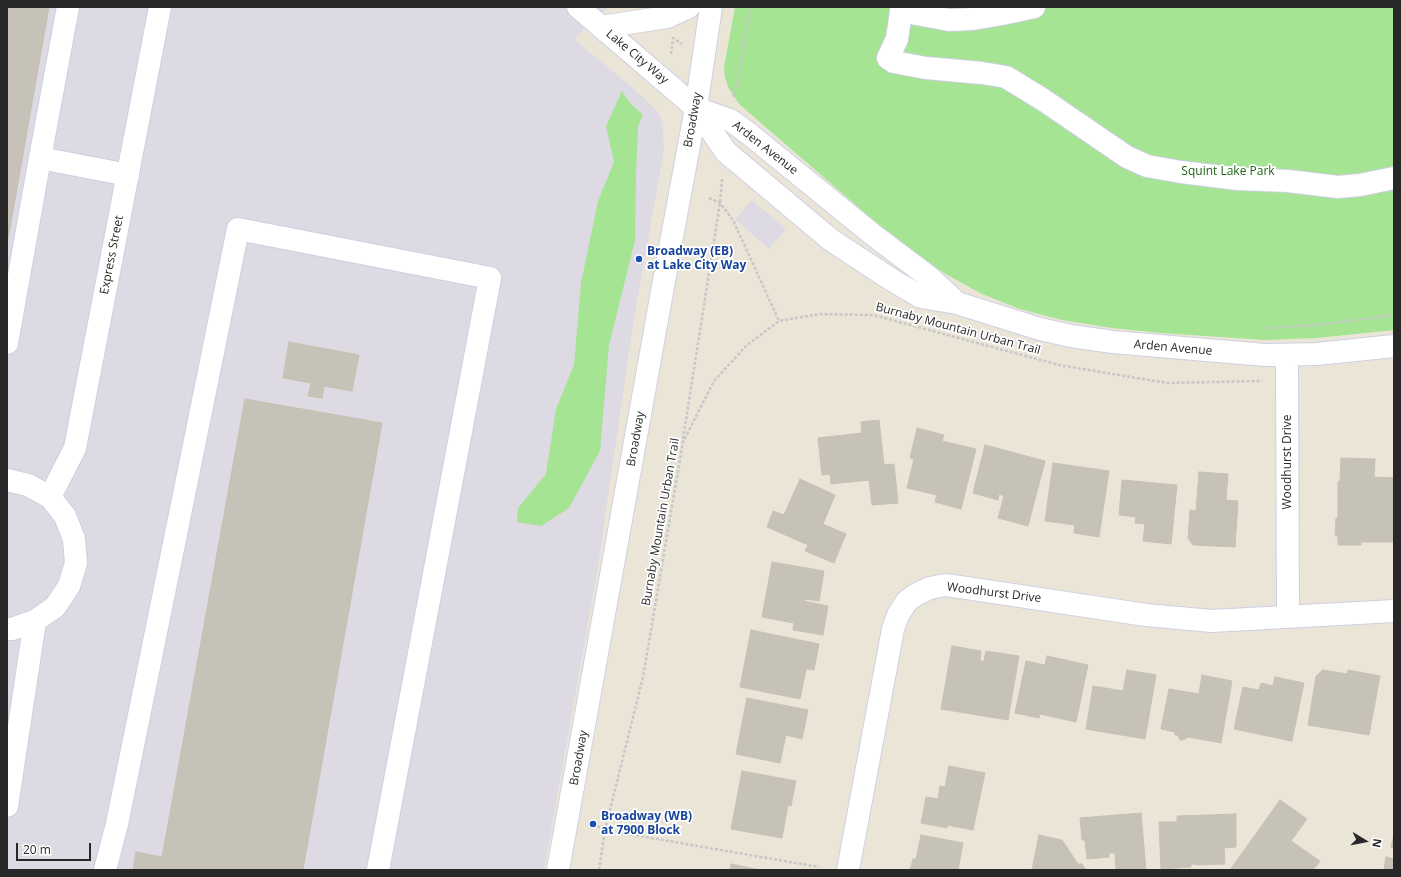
<!DOCTYPE html>
<html>
<head>
<meta charset="utf-8">
<style>
	body { margin:0 }
	#map { position:relative; width:1401px; height:877px; overflow:hidden; background:#ebe5d8; font-family:"Open Sans",sans-serif }
	canvas { display:block }
	.frame { position:absolute; inset:0; border:8px solid #282828; pointer-events:none }
	.north { position:absolute; left:1345px; top:821px; width:40px; height:40px; -webkit-text-stroke:3px #fff; paint-order:stroke; rotate:100deg; font-size:11px; font-weight:700; line-height:16px; text-align:center; color:#282828 }
	.north::after { content:''; display:block; margin:auto; width:14px; height:18px; background:#282828; clip-path:polygon(50% 0,100% 100%,50% 72%,0 100%) }
	.scale { position:absolute; left:16px; top:843px; width:75px; height:18px; box-sizing:border-box; border:2px solid #282828; border-top:0; padding-left:5px; font-size:12px; line-height:14px; white-space:nowrap; color:#282828; -webkit-text-stroke:3px #fff; paint-order:stroke }
</style>
</head>
<body>
<div id="map">
<canvas width="1401" height="877"></canvas>
<div class="frame"></div>
<div class="north">N</div>
<div class="scale">20 m</div>
</div>
<script>
const c = document.querySelector('canvas').getContext('2d');
c.lineJoin = 'round';
function paint(path, color) { c.fillStyle = color; c.fill(path, 'evenodd'); }
const poly = rows => new Path2D(rows.map(r => 'M' + r).join(''));
function strokePath(path, color, width, dash) { c.strokeStyle = color; c.lineWidth = width; c.lineCap = dash ? 'butt' : 'round'; c.setLineDash(dash || []); c.stroke(path); }
function drawText(font, color, halo, rows, align = 'center') {
  c.font = font + ' "Open Sans",sans-serif'; c.lineWidth = 3.5; c.setLineDash([]); c.textBaseline = 'middle'; c.strokeStyle = halo; c.fillStyle = color; for (const [text, x, y, turn = 0] of rows) {
    c.save(); c.translate(x, y); c.rotate((+turn || 0) * Math.PI / 180); c.textAlign = isNaN(turn) ? turn : align; if (halo) c.strokeText(text, 0, 0); c.fillText(text, 0, 0); c.restore();
  }
}
paint(poly([
	[7,7,609,7,574,39,640,94,654,108,660,116,663,127,664,150,633,324,598,566,544,870,7,870],
	[752,200,786,229,769,249,735,219]
]), '#dddae3');
paint(poly([
	[735,7,1394,7,1394,330,1317,338,1265,340,1161,333,1112,328,1062,320,1020,309,982,294,944,273,902,245,739,104,728,87,725,77,724,67],
	[622,91,630,103,643,115,638,127,636,174,635,240,609,345,600,451,569,508,541,526,517,522,518,508,546,474,556,409,574,365,581,283,598,201,614,162,606,126]
]), '#a4e492');
const building = poly([
	[7,7,49,7,7,245,7,7],
	[289,342,359,355,352,391,324,386,322,398,308,396,311,383,283,378,289,342],
	[245,399,382,423,303,870,133,870,136,852,162,857,245,399],
	[879,420,884,465,894,464,898,503,872,505,869,480,831,484,830,474,822,475,818,438,862,433,861,422,879,420],
	[917,428,944,435,942,441,976,449,961,509,935,502,937,495,907,488,914,459,910,458,917,428],
	[985,445,1045,461,1028,526,998,518,1004,496,999,494,998,500,973,493,985,445],
	[1341,458,1375,459,1374,477,1394,478,1394,542,1361,542,1361,545,1338,545,1338,536,1335,536,1336,518,1338,518,1338,482,1340,481,1341,458],
	[1053,463,1109,471,1099,537,1074,533,1075,525,1045,521,1053,463],
	[1199,472,1228,474,1226,500,1238,501,1235,547,1193,545,1188,538,1190,510,1196,511,1199,472],
	[800,479,835,495,823,524,846,534,834,563,805,551,808,545,767,527,773,511,784,515,800,479],
	[1122,480,1177,485,1171,544,1143,541,1145,524,1135,523,1136,517,1119,515,1122,480],
	[772,562,824,571,819,601,805,599,804,601,828,606,823,635,793,630,794,623,762,617,772,562],
	[751,630,819,644,814,670,806,669,800,699,740,687,751,630],
	[952,646,981,651,980,661,984,661,986,651,1019,656,1008,720,941,709,952,646],
	[1047,656,1088,665,1076,722,1040,714,1039,718,1015,713,1026,661,1045,665,1047,656],
	[1127,670,1156,675,1145,739,1086,729,1093,686,1123,691,1127,670],
	[1323,670,1347,674,1348,670,1380,676,1369,735,1308,725,1316,676,1323,670],
	[1202,675,1232,681,1221,743,1188,737,1183,740,1180,740,1178,735,1175,735,1175,732,1161,729,1169,689,1199,694,1202,675],
	[1275,677,1304,683,1292,741,1234,729,1243,687,1259,690,1261,683,1273,686,1275,677],
	[747,698,808,710,802,739,786,735,780,763,736,754,747,698],
	[949,766,985,773,973,830,947,825,947,828,921,823,926,797,938,799,940,786,945,787,949,766],
	[742,771,796,781,791,806,788,805,782,838,731,829,742,771],
	[1280,800,1307,819,1291,841,1320,861,1313,870,1230,870,1280,800],
	[1141,813,1146,870,1116,870,1115,853,1109,853,1109,857,1087,859,1085,840,1082,840,1080,818,1141,813],
	[1236,814,1236,847,1224,848,1225,864,1196,865,1196,864,1191,864,1191,867,1161,869,1159,822,1177,822,1177,816,1236,814],
	[921,835,963,843,958,870,910,870,913,859,916,859,921,835],
	[1039,835,1062,840,1078,864,1082,864,1086,870,1032,870,1039,835],
	[1394,835,1394,848,1391,847,1394,835],
	[1386,857,1394,859,1394,870,1384,870,1386,857],
	[731,864,760,870,730,870,731,864]
]);
paint(building, '#c6c2b8');
strokePath(building, '#c6c1b2', 1);
const minor = poly([
	[578,7,696,108,726,152,831,240,892,280,921,297,957,303,1040,329,1071,336,1113,342,1265,355,1317,354,1394,346],
	[901,7,901,11,949,20,973,19,1002,14,1034,7],
	[901,11,897,39,888,58,894,62,926,68,982,73,1006,77,1042,99,1127,157,1147,166,1181,172,1238,179,1288,181,1338,187,1360,185,1394,178],
	[601,27,667,17,689,7],
	[696,108,730,120,748,133,872,234,929,277,957,303],
	[40,158,68,7],
	[7,343,40,158,128,175],
	[1287,355,1288,617],
	[7,480,28,485,50,497,65,516,74,539,76,563,69,586,55,607,35,621,12,629,7,629],
	[50,497,75,448,160,7],
	[7,806,35,621],
	[105,870,117,824,238,229,490,278,378,870],
	[558,870,669,253,696,108,711,7],
	[848,870,893,629,898,615,907,601,917,594,930,588,945,585,960,587,1146,615,1212,621,1394,611]
]);
strokePath(minor, '#cecfe2', 24);
strokePath(poly([
	[671,54,673,38,682,44],
	[733,97,738,79,750,7],
	[709,198,720,203,733,220,779,321],
	[1265,328,1317,325,1394,315],
	[683,439,720,203,722,179],
	[593,824,605,830,819,867],
	[599,870,605,830,643,677,683,442,714,381,747,345,779,321,820,314,873,315,1059,365,1167,383,1262,381]
]), '#c7c7c7', 2.5, [3, 2]);
strokePath(minor, '#fff', 22);
for (const [x, y, r, color] of [
	[639,259,4,"#1a4fb4"],
	[593,824,4,"#1a4fb4"]
]) { const dot = new Path2D(); dot.arc(x, y, r, 0, 2 * Math.PI); c.fillStyle = color; c.fill(dot); strokePath(dot, '#fff', 1.5); }
drawText('12px', '#282828', '#fff', [
	["Lake City Way",637,57,40],
	["Broadway",693,120,-80],
	["Arden Avenue",765,148,38],
	["Express Street",112,255,-79],
	["Burnaby Mountain Urban Trail",958,329,15],
	["Arden Avenue",1173,348,5],
	["Broadway",636,439,-80],
	["Woodhurst Drive",1288,462,-90],
	["Burnaby Mountain Urban Trail",661,522,-80],
	["Woodhurst Drive",994,593,7],
	["Broadway",579,758,-80]
]);
drawText('12px', '#1e6616', '#fff', [
	["Squint Lake Park",1228,172]
]);
drawText('bold 12px', '#164399', '#fff', [
	["Broadway (EB)",647,252],
	["at Lake City Way",647,266],
	["Broadway (WB)",601,817],
	["at 7900 Block",601,831]
], 'left');
</script>
</body>
</html>
